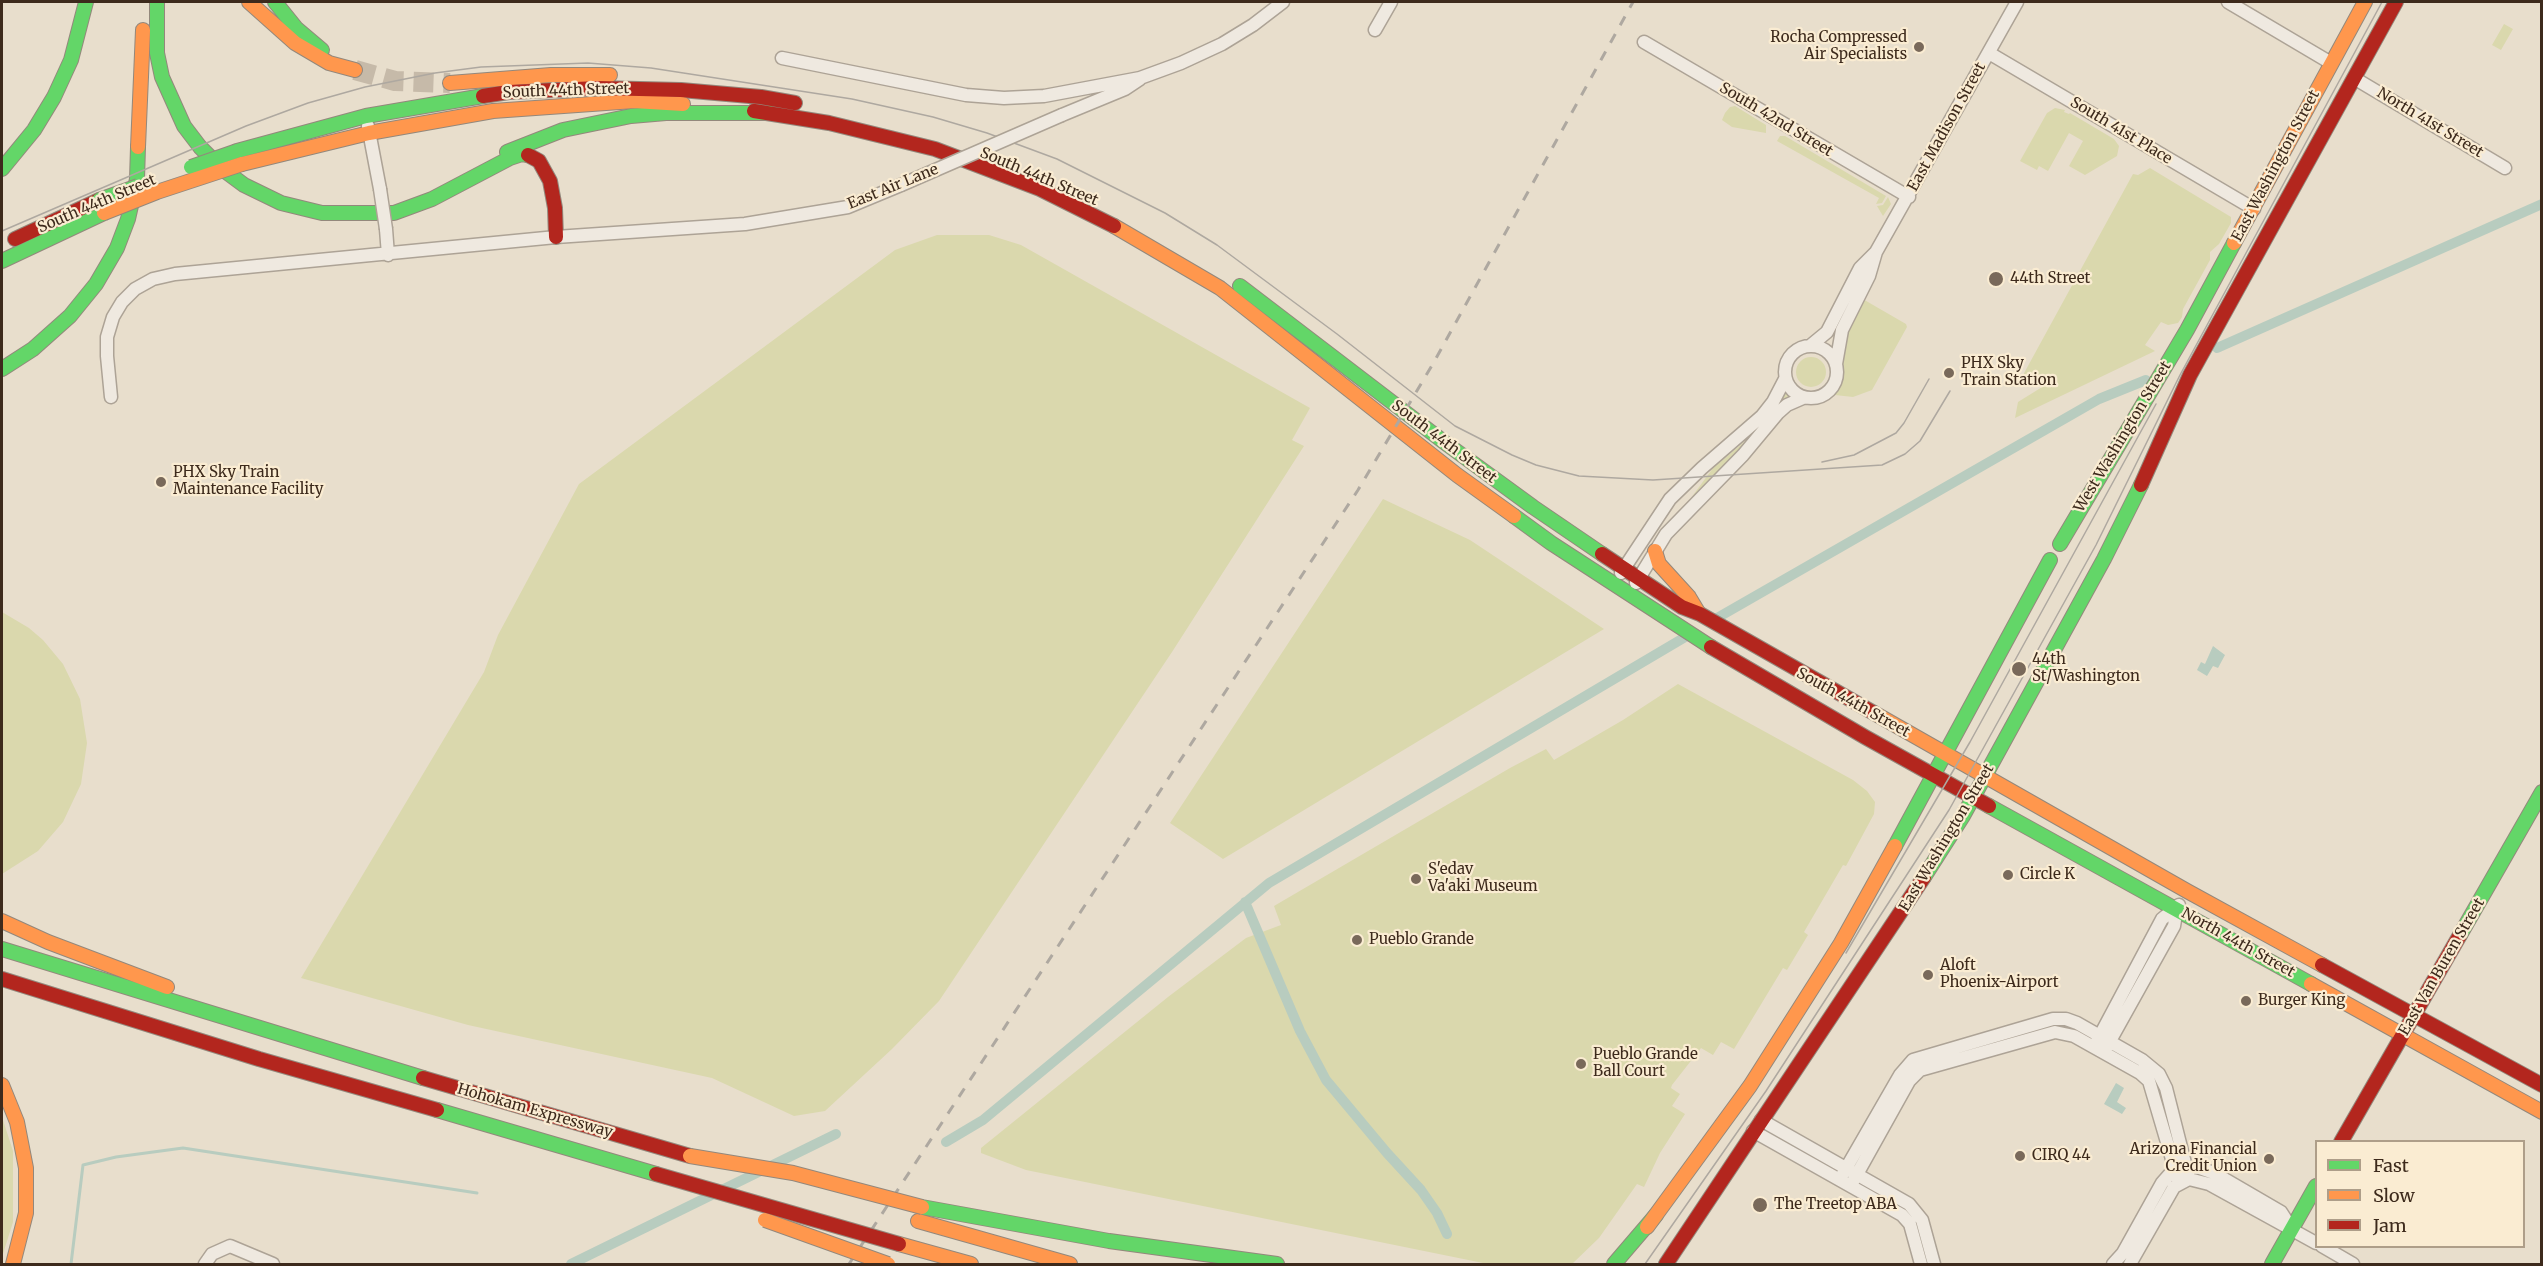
<!DOCTYPE html>
<html>
<head>
<meta charset="utf-8">
<style>
	body { margin:0 }
	#map { position:relative; width:2543px; height:1266px; overflow:hidden; background:#e8decc; font-family:Merriweather,serif }
	canvas { display:block }
	.frame { position:absolute; inset:0; border:3px solid #3d2a1c; pointer-events:none }
	.legend { position:absolute; left:2315px; top:1140px; width:210px; height:108px; box-sizing:border-box; background:#faecd2; border:2px solid #ae9e89; margin:0; padding:8px 10px; list-style:none; font-size:18px; color:#3d2a1c }
	.legend li { display:flex; align-items:center; gap:12px; height:30px }
	.legend b { width:30px; border:2px solid #ae9e89 }
</style>
</head>
<body>
<div id="map">
<canvas width="2543" height="1266"></canvas>
<div class="frame"></div>
<ul class="legend">
<li><b style="height:8px;background:#63d668"></b>Fast</li>
<li><b style="height:8px;background:#ff974d"></b>Slow</li>
<li><b style="height:8px;background:#b3261e"></b>Jam</li>
</ul>
</div>
<script>
const c = document.querySelector('canvas').getContext('2d');
c.lineJoin = 'round';
function paint(path, color) { c.fillStyle = color; c.fill(path, 'evenodd'); }
const poly = rows => new Path2D(rows.map(r => 'M' + r).join(''));
function strokePath(path, color, width, dash) { c.strokeStyle = color; c.lineWidth = width; c.lineCap = dash ? 'butt' : 'round'; c.setLineDash(dash || []); c.stroke(path); }
function drawText(font, color, halo, rows, align = 'center') {
  c.font = font + ' Merriweather,serif'; c.lineWidth = 4.5; c.setLineDash([]); c.textBaseline = 'middle'; c.strokeStyle = halo; c.fillStyle = color; for (const [text, x, y, turn = 0] of rows) {
    c.save(); c.translate(x, y); c.rotate((+turn || 0) * Math.PI / 180); c.textAlign = isNaN(turn) ? turn : align; if (halo) c.strokeText(text, 0, 0); c.fillText(text, 0, 0); c.restore();
  }
}
paint(poly([
	[2504,24,2513,29,2501,50,2492,45],
	[1735,106,1766,125,1766,133,1732,127,1722,120,1725,113,1730,107],
	[2055,108,2065,110,2064,112,2069,114,2070,113,2114,139,2119,146,2117,156,2085,175,2069,166,2083,141,2069,133,2048,171,2039,166,2037,170,2020,161,2047,113],
	[1780,136,1785,136,1886,196,1882,203,1876,204,1879,198,1777,141],
	[2150,168,2231,217,2231,223,2219,244,2210,252,2210,260,2183,309,2182,317,2178,323,2168,325,2161,322,2145,345,2155,351,2015,418,2018,402,2047,384,2048,377,2042,374,2017,386,2133,174,2138,175],
	[1888,197,1891,204,1883,216,1877,206,1883,205],
	[937,235,989,235,1021,245,1310,408,1292,440,1304,446,1172,652,939,1001,892,1049,825,1111,794,1116,712,1078,468,1025,301,978,484,672,498,635,579,484,895,250],
	[1861,298,1906,324,1907,327,1872,390,1853,397,1835,395,1832,394,1841,381,1841,347],
	'1796 372a15 15 0 1 1 30 0a15 15 0 1 1-30 0Z',
	[1785,389,1792,397,1691,498,1713,468,1744,442,1766,419],
	[1383,499,1470,540,1604,629,1223,859,1170,823],
	[2,612,29,628,43,640,63,664,80,699,87,743,81,784,63,822,38,851,2,874],
	[1678,684,1853,780,1867,791,1875,802,1874,814,1846,866,1843,865,1804,932,1808,935,1787,970,1783,968,1734,1049,1721,1042,1713,1055,1701,1048,1672,1085,1671,1088,1680,1094,1672,1106,1685,1114,1660,1153,1644,1187,1637,1184,1599,1238,1572,1264,1488,1264,1026,1170,981,1153,981,1148,1168,997,1246,938,1281,925,1274,906,1510,768,1546,749,1554,760,1623,720],
	[2,1117,13,1151,13,1222,2,1257]
]), '#dad8ad');
paint(poly([
	[2213,646,2225,655,2218,668,2213,666,2207,676,2197,670,2201,662,2205,664],
	[2116,1083,2124,1088,2117,1102,2126,1108,2122,1114,2104,1104]
]), '#b8ccbf');
strokePath(poly([
	[71,1264,83,1165,116,1157,183,1148,477,1193]
]), '#b8ccbf', 3);
strokePath(poly([
	[2217,348,2542,204],
	[1710,622,2099,399,2146,380],
	[1245,902,1300,1031,1326,1080,1387,1153,1421,1190,1437,1213,1447,1234],
	[946,1142,983,1120,1269,883,1692,633],
	[571,1264,836,1134]
]), '#b8ccbf', 10);
strokePath(poly([
	[355,70,395,81,450,83]
]), '#c6baa9', 20, [20, 10]);
const street = poly([
	[2228,2,2331,63],
	[1375,30,1391,2],
	[1644,42,1909,197],
	[1989,53,2254,209],
	[782,58,966,95,1004,98,1044,96,1140,78,1181,63,1222,44,1253,25,1283,2],
	[2354,78,2505,168],
	[1062,115,1125,89,1140,79],
	[368,126,380,189],
	[386,229,388,255],
	'1785 372a26 26 0 1 1 52 0a26 26 0 1 1-52 0Z',
	[1810,346,1827,332,1860,268,1875,253],
	[1836,364,1842,330,1869,276,1876,252,2017,2],
	[111,397,107,356,107,337,113,317,122,302,135,289,153,279,175,274,556,237,745,224,848,207,901,185],
	[1621,573,1670,499,1702,468,1762,416,1773,402,1785,379],
	[1636,583,1666,534,1743,455,1778,413,1787,405,1803,398],
	[2096,1043,2162,919,2179,905],
	[2106,1048,2174,926,2177,908],
	[1761,1120,1909,1204,1922,1220,1934,1264],
	[1753,1131,1902,1215,1910,1224,1921,1264],
	[1840,1179,1900,1075,1913,1060,2053,1019,2066,1019,2077,1023,2142,1060,2159,1074,2166,1088,2189,1179],
	[1851,1185,1909,1081,1920,1070,2055,1032,2074,1036,2140,1073,2149,1081,2179,1183],
	[2322,1246,2353,1264],
	[205,1264,212,1254,230,1246,273,1264],
	[2113,1264,2123,1253,2162,1183,2169,1175,2185,1167,2200,1168,2214,1173,2281,1212,2292,1229],
	[2130,1264,2174,1187,2189,1179,2209,1184,2316,1243]
]);
const fast = poly([
	[157,2,157,53,162,77,184,126,200,147,221,168,244,185,281,203,322,213,394,213,432,199,510,158,522,154,528,155],
	[275,2,296,28,322,50],
	[237,151,366,116,483,96],
	[507,152,563,130,631,116,666,113,769,113],
	[2,169,34,130,54,97,71,60,86,2],
	[2,261,104,213],
	[1240,286,1444,442,1533,507,1602,554],
	[2,369,33,349,70,316,96,284,117,248,128,219,137,179,138,147],
	[1514,516,1551,543,1711,647],
	[2060,544,2187,330,2234,243],
	[1989,806,2311,984],
	[1895,846,2050,560],
	[1924,877,1963,816,2104,559,2141,485],
	[2460,935,2542,792],
	[2,949,423,1078],
	[437,1110,656,1174],
	[922,1207,1109,1241,1277,1264],
	[1614,1264,1656,1215],
	[2272,1264,2316,1186]
]);
const slow = poly([
	[249,2,295,43,329,63,355,70],
	[450,83,551,75,610,75],
	[138,147,143,30],
	[242,164,369,133,493,111,634,101,683,104],
	[1114,226,1220,288,1457,475,1514,516],
	[2234,243,2365,2],
	[1655,551,1659,564,1689,597,1698,612],
	[1874,713,2187,891,2322,965],
	[2,921,48,942,167,987],
	[2311,984,2542,1112],
	[2,1085,17,1122,26,1168,26,1213,13,1264],
	[918,1221,1070,1264],
	[1647,1227,1750,1086,1841,943,1895,846],
	[899,1244,971,1264]
]);
const jam = poly([
	[483,96,509,92,598,88,681,90,761,97,795,103],
	[754,111,829,123,935,149,1040,189,1114,226],
	[528,155,539,161,550,181,555,208,556,237],
	[15,239,99,200],
	[2141,485,2190,375,2396,2],
	[1602,554,1682,607,1700,614,1874,713],
	[1711,647,1865,737,1989,806],
	[2322,965,2542,1085],
	[2,979,259,1059,437,1110],
	[423,1078,690,1156],
	[2341,1142,2460,935],
	[1666,1264,1924,877]
]);
strokePath(street, '#ada396', 15);
strokePath(fast, '#93887c', 16);
strokePath(slow, '#93887c', 16);
strokePath(jam, '#93887c', 16);
strokePath(street, '#efe9e0', 12);
strokePath(fast, '#63d668', 14);
strokePath(slow, '#ff974d', 14);
strokePath(jam, '#b3261e', 14);
strokePath(poly([
	[2,231,246,126,308,103,365,87,435,73,481,67,588,63,651,68,852,99,933,117,987,133,1057,159,1165,213,1217,245,1337,334,1455,426,1512,455,1536,465,1579,476,1653,480,1882,465,1905,454,1920,441,1950,391],
	[1822,462,1854,455,1896,433,1904,423,1929,379],
	[1846,953,1970,742,2156,404],
	[1645,1264,1766,1091,1949,810,2096,545,2180,375,2382,2]
]), '#aea8a0', 1.5);
strokePath(poly([
	[849,1264,1358,490,1434,362,1633,2]
]), '#aea8a0', 3, [10, 10]);
const streetBridge = poly([
	[901,185,1062,115],
	[380,189,386,229]
]);
const fastBridge = poly([
	[191,167,237,151],
	[99,200,138,186]
]);
const slowBridge = poly([
	[104,213,157,192,242,164],
	[690,1156,793,1173,922,1207],
	[765,1220,888,1264]
]);
const jamBridge = poly([
	[656,1174,899,1244]
]);
strokePath(streetBridge, '#ada396', 15, []);
strokePath(fastBridge, '#93887c', 16, []);
strokePath(slowBridge, '#93887c', 16, []);
strokePath(jamBridge, '#93887c', 16, []);
strokePath(streetBridge, '#efe9e0', 12);
strokePath(fastBridge, '#63d668', 14);
strokePath(slowBridge, '#ff974d', 14);
strokePath(jamBridge, '#b3261e', 14);
for (const [x, y, r, color] of [
	[1919,47,6,"#79695a"],
	[1996,279,8,"#79695a"],
	[1949,373,6,"#79695a"],
	[161,482,6,"#79695a"],
	[2019,669,8,"#79695a"],
	[2008,875,6,"#79695a"],
	[1416,879,6,"#79695a"],
	[1357,940,6,"#79695a"],
	[1928,975,6,"#79695a"],
	[2246,1001,6,"#79695a"],
	[1581,1064,6,"#79695a"],
	[2020,1156,6,"#79695a"],
	[2269,1159,6,"#79695a"],
	[1760,1205,8,"#79695a"]
]) { const dot = new Path2D(); dot.arc(x, y, r, 0, 2 * Math.PI); c.fillStyle = color; c.fill(dot); strokePath(dot, '#faecd2', 2); }
drawText('15px', '#3d2a1c', '#faecd2', [
	["Rocha Compressed",1907,38,"right"],
	["Air Specialists",1907,55,"right"],
	["44th Street",2010,279],
	["PHX Sky",1961,364],
	["Train Station",1961,381],
	["PHX Sky Train",173,473],
	["Maintenance Facility",173,490],
	["44th",2032,660],
	["St/Washington",2032,677],
	["S'edav",1428,870],
	["Va'aki Museum",1428,887],
	["Circle K",2020,875],
	["Pueblo Grande",1369,940],
	["Aloft",1940,966],
	["Phoenix-Airport",1940,983],
	["Burger King",2258,1001],
	["Pueblo Grande",1593,1055],
	["Ball Court",1593,1072],
	["Arizona Financial",2257,1150,"right"],
	["Credit Union",2257,1167,"right"],
	["CIRQ 44",2032,1156],
	["The Treetop ABA",1774,1205]
], 'left');
drawText('15px', '#3d2a1c', '#faecd2', [
	["South 44th Street",566,91,-2],
	["South 42nd Street",1776,120,31],
	["North 41st Street",2430,123,31],
	["East Madison Street",1947,127,-61],
	["South 41st Place",2121,131,31],
	["East Washington Street",2276,166,-62],
	["South 44th Street",1039,177,23],
	["East Air Lane",893,187,-22],
	["South 44th Street",97,204,-23],
	["West Washington Street",2123,437,-59],
	["South 44th Street",1444,442,37],
	["South 44th Street",1853,703,29],
	["East Washington Street",1947,838,-59],
	["North 44th Street",2238,943,29],
	["East Van Buren Street",2442,967,-60],
	["Hohokam Expressway",535,1111,16]
]);
</script>
</body>
</html>
